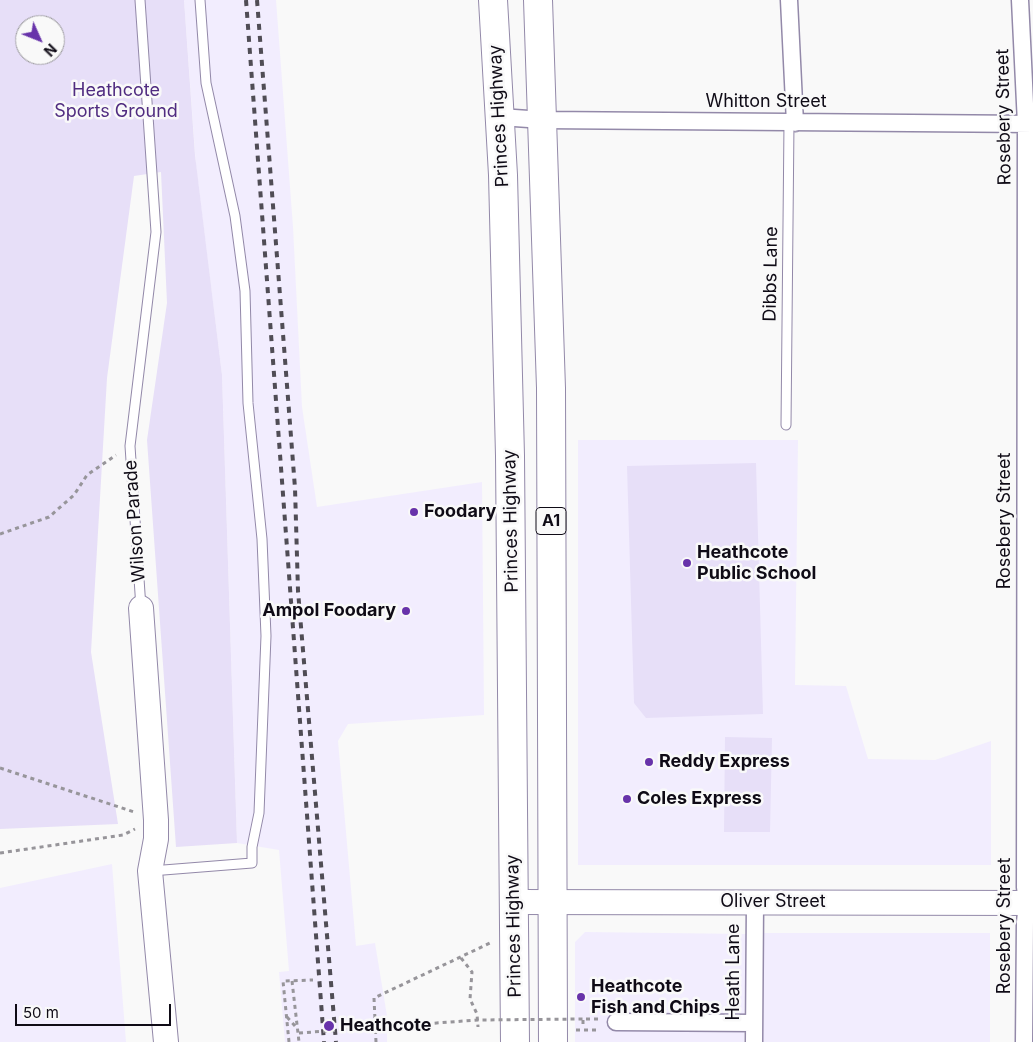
<!DOCTYPE html>
<html>
<head>
<meta charset="utf-8">
<style>
	body { margin:0 }
	#map { position:relative; width:1033px; height:1042px; overflow:hidden; background:#f9f9f9; font-family:Inter,sans-serif }
	canvas { display:block }
	.north { position:absolute; left:15px; top:15px; width:50px; height:50px; box-sizing:border-box; background:#f9f9f9; border:1px solid #9b9a9e; border-radius:50%; rotate:134deg; font-size:14px; font-weight:700; line-height:20px; text-align:center; color:#0f0b16 }
	.north::after { content:''; display:block; margin:auto; width:18px; height:22px; background:#6833aa; clip-path:polygon(50% 0,100% 100%,50% 72%,0 100%) }
	.scale { position:absolute; left:15px; top:1004px; width:156px; height:22px; box-sizing:border-box; border:2px solid #0f0b16; border-top:0; padding-left:6px; font-size:15px; line-height:18px; white-space:nowrap; color:#0f0b16; -webkit-text-stroke:4px #f9f9f9; paint-order:stroke }
</style>
</head>
<body>
<div id="map">
<canvas width="1033" height="1042"></canvas>
<div class="north">N</div>
<div class="scale">50 m</div>
</div>
<script>
const c = document.querySelector('canvas').getContext('2d');
c.lineJoin = 'round';
function paint(path, color) { c.fillStyle = color; c.fill(path, 'evenodd'); }
const poly = rows => new Path2D(rows.map(r => 'M' + r).join(''));
function strokePath(path, color, width, dash) { c.strokeStyle = color; c.lineWidth = width; c.lineCap = dash ? 'butt' : 'round'; c.setLineDash(dash || []); c.stroke(path); }
function drawText(font, color, halo, rows, align = 'center') {
  c.font = font + ' Inter,sans-serif'; c.lineWidth = 5; c.setLineDash([]); c.textBaseline = 'middle'; c.strokeStyle = halo; c.fillStyle = color; for (const [text, x, y, turn = 0] of rows) {
    c.save(); c.translate(x, y); c.rotate((+turn || 0) * Math.PI / 180); c.textAlign = isNaN(turn) ? turn : align; if (halo) c.strokeText(text, 0, 0); c.fillText(text, 0, 0); c.restore();
  }
}
paint(poly([
	[184,0,276,0,293,227,302,407,317,507,482,482,484,715,348,724,338,741,356,946,375,943,387,1016,387,1042,285,1042,279,972,289,971,279,850,237,843,222,375,196,166],
	[578,440,798,440,795,685,846,686,868,759,935,760,991,741,991,865,578,865],
	[112,864,126,1042,0,1042,0,888],
	[585,932,746,934,744,1042,575,1042,575,942],
	[763,933,990,933,990,1042,763,1042]
]), '#f2edfe');
paint(poly([
	[0,0,184,0,195,155,222,375,237,843,176,847,147,440,167,303,161,172,134,176,107,378,91,652,118,824,0,829],
	[25,25,55,25,55,55,25,55],
	[756,463,763,714,646,718,634,703,627,466],
	[725,737,772,738,770,832,724,832]
]), '#e7dff8');
const lane = poly([
	[140,0,156,232,130,446,141,608],
	[786,425,789,123],
	[151,871,252,863,252,847,259,813,266,636,262,539,248,403,245,291,235,216,206,83,200,0]
]);
const street = poly([
	[789,0,795,123],
	[1020,0,1026,124,1025,887,1027,903,1025,922,1024,1042],
	[500,117,543,120,1033,124],
	[616,1022,754,1023],
	[754,1042,755,902]
]);
const secondary = poly([
	[141,608,156,820,156,839,150,871,166,1042],
	[513,902,1033,903]
]);
const highway = poly([
	[493,0,503,175,510,456,515,1042],
	[538,0,551,388,553,1042]
]);
strokePath(lane, '#9389a9', 11);
strokePath(street, '#9389a9', 19);
strokePath(secondary, '#9389a9', 26);
strokePath(highway, '#9389a9', 30);
strokePath(poly([
	[0,534,49,517,74,495,87,475,116,455],
	[0,768,134,812],
	[0,853,123,835,135,829],
	[461,958,472,972,470,999,477,1014,478,1027],
	[292,981,299,1042],
	[287,1017,296,1027],
	[583,1024,583,1019,598,1019],
	[576,1030,600,1030],
	[289,1042,283,981,313,980],
	[376,1042,374,998,490,943]
]), '#97959a', 3, [4, 4]);
strokePath(lane, '#fff', 9);
strokePath(street, '#fff', 16);
strokePath(secondary, '#fff', 24);
strokePath(highway, '#fff', 28);
strokePath(poly([
	[246,0,324,1042],
	[257,0,295,488,298,591,336,1042]
]), '#504d55', 4, [6, 6]);
strokePath(poly([
	[299,1033,478,1020,583,1019]
]), '#97959a', 3, [4, 4]);
for (const [x, y, r, color] of [
	[414,512,5,"#6833aa"],
	[687,563,5,"#6833aa"],
	[406,611,5,"#6833aa"],
	[649,762,5,"#6833aa"],
	[627,799,5,"#6833aa"],
	[581,997,5,"#6833aa"],
	[329,1026,6,"#6833aa"]
]) { const dot = new Path2D(); dot.arc(x, y, r, 0, 2 * Math.PI); c.fillStyle = color; c.fill(dot); strokePath(dot, '#f9f9f9', 2); }
for (const [x, y, w] of [
	[551,521,30]
]) { const box = new Path2D(); box.roundRect(x - w / 2, y - 13.5, w, 27, 4); c.fillStyle = '#f9f9f9'; c.fill(box); strokePath(box, '#0f0b16', 1); }
drawText('bold 16px', '#0f0b16', null, [
	["A1",551,521]
]);
drawText('18px', '#502c80', '#f9f9f9', [
	["Heathcote",116,91],
	["Sports Ground",116,112]
]);
drawText('18px', '#0f0b16', '#f9f9f9', [
	["Whitton Street",766,102],
	["Princes Highway",499,116,-93],
	["Rosebery Street",1004,117,-91],
	["Dibbs Lane",771,274,-89],
	["Wilson Parade",135,521,-94],
	["Princes Highway",511,521,-91],
	["Rosebery Street",1005,521,-90],
	["Oliver Street",773,902],
	["Princes Highway",514,926,-91],
	["Rosebery Street",1005,926,-90],
	["Heath Lane",734,972,-90]
]);
drawText('bold 18px', '#0f0b16', '#f9f9f9', [
	["Foodary",424,512],
	["Heathcote",697,553],
	["Public School",697,574],
	["Ampol Foodary",396,611,"right"],
	["Reddy Express",659,762],
	["Coles Express",637,799],
	["Heathcote",591,987],
	["Fish and Chips",591,1008],
	["Heathcote",340,1026]
], 'left');
</script>
</body>
</html>
